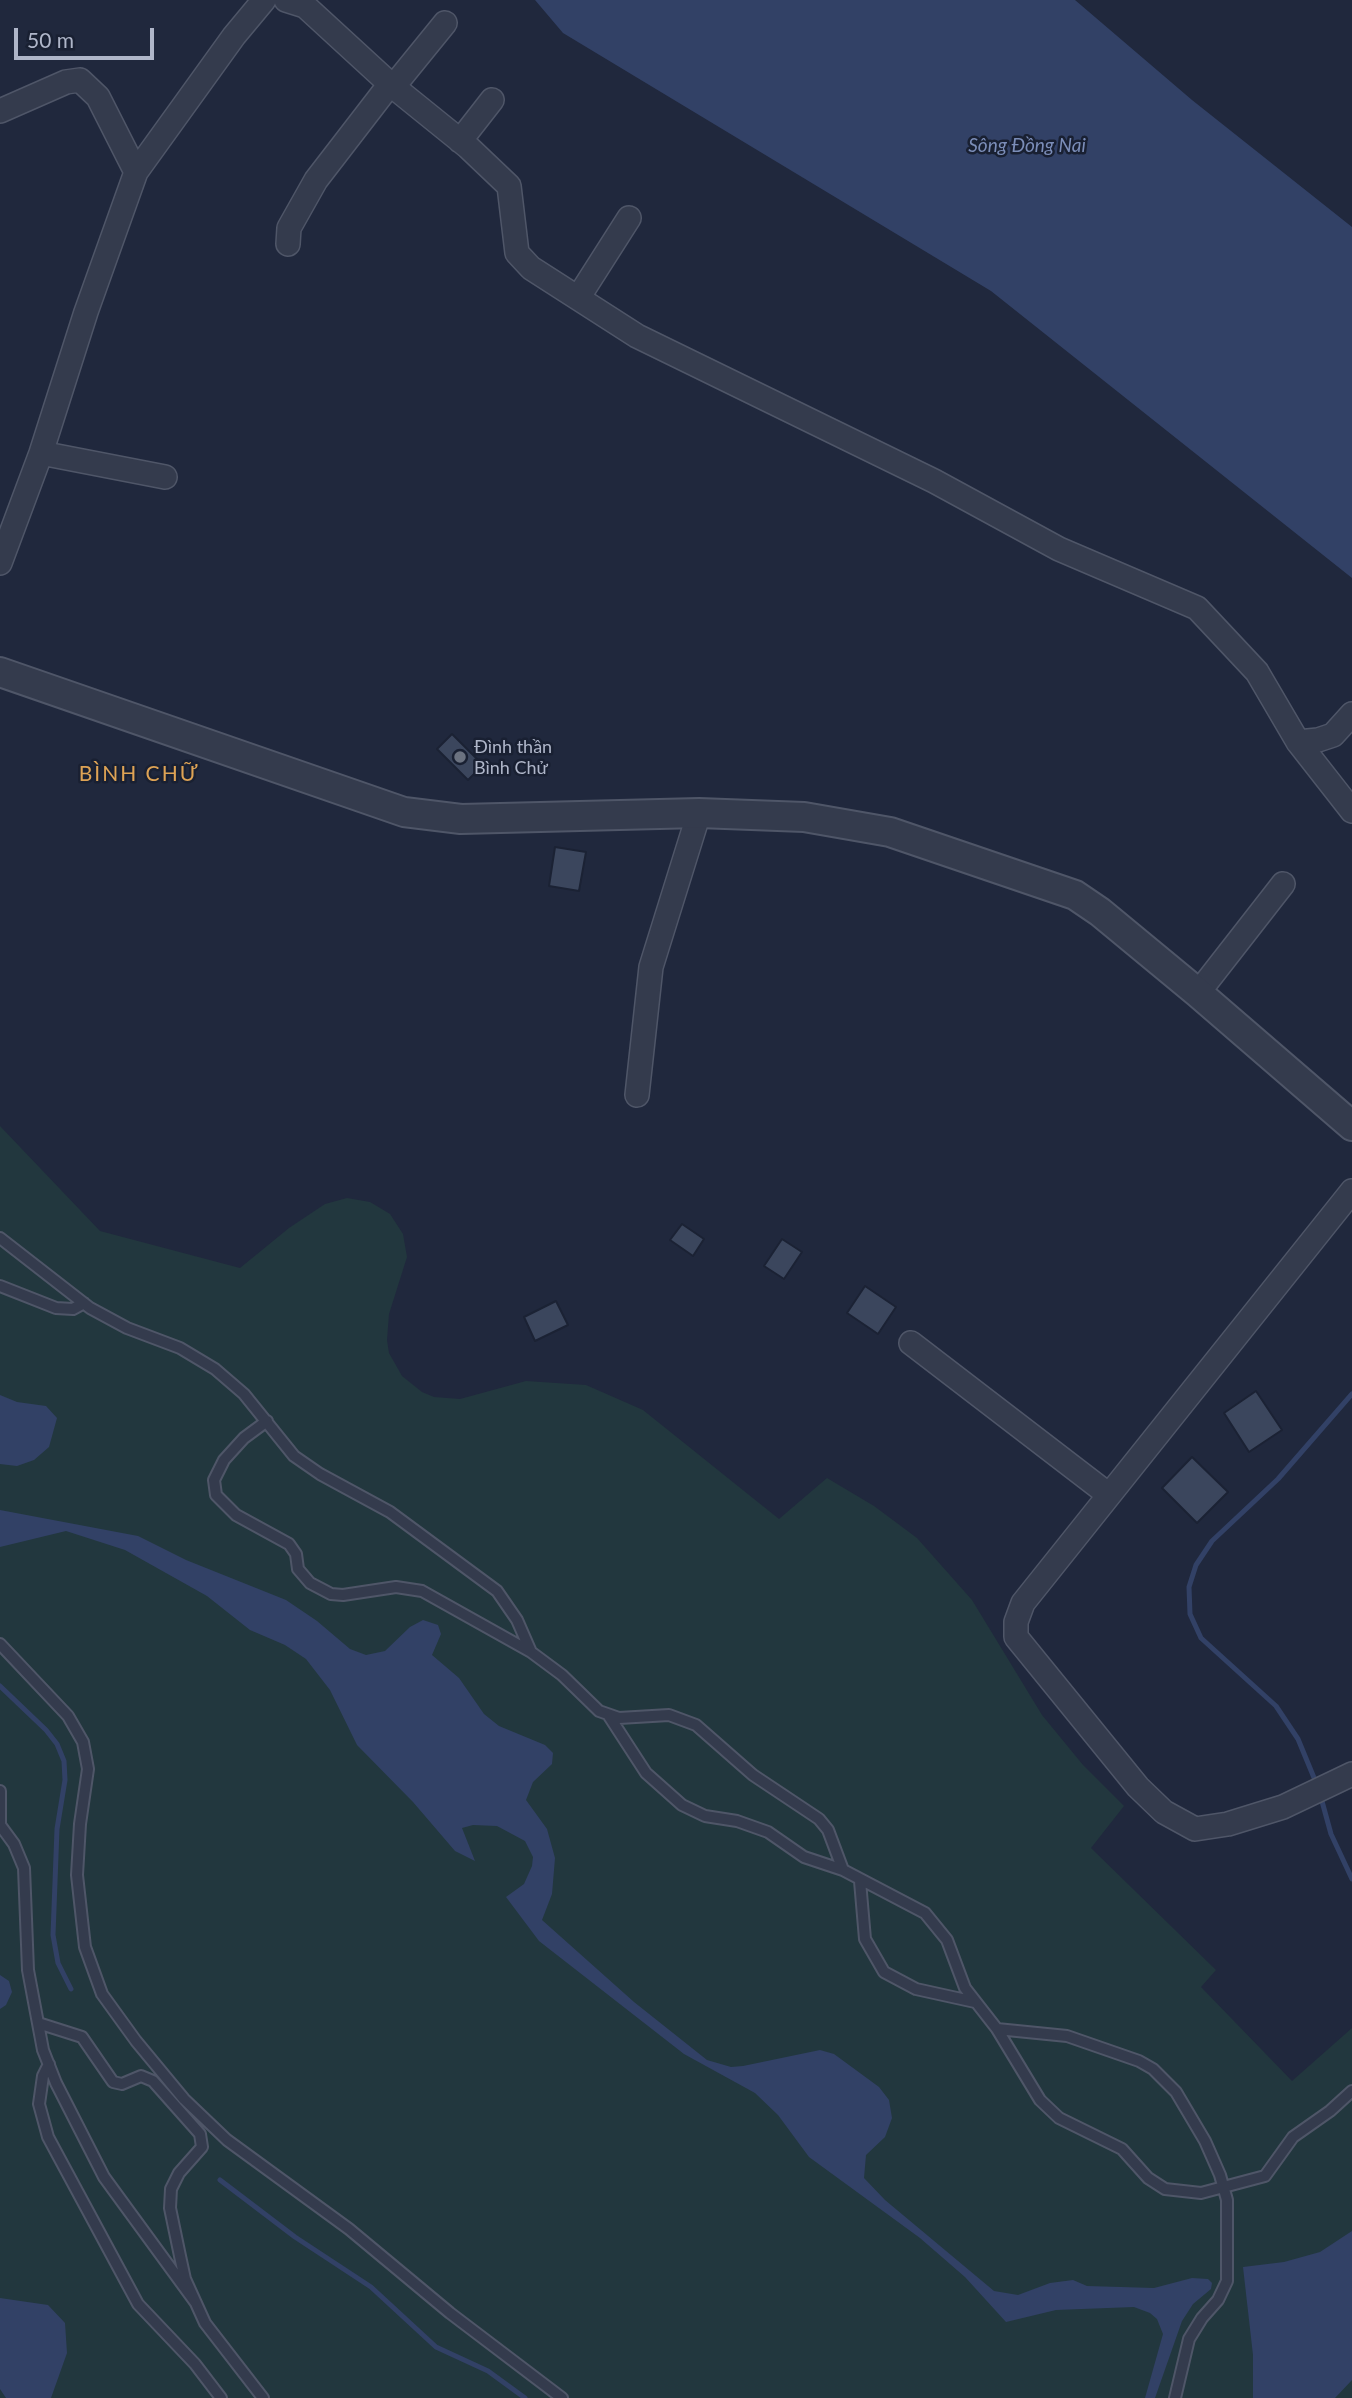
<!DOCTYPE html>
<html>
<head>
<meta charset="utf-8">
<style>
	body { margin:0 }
	#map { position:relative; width:1352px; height:2398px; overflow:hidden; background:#20283d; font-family:Lato,sans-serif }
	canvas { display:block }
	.scale { position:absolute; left:14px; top:28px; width:140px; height:32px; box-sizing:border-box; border:4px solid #afb6c9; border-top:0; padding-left:9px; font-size:21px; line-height:24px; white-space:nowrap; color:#afb6c9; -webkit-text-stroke:5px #192032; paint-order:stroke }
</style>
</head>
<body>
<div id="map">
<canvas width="1352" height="2398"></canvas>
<div class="scale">50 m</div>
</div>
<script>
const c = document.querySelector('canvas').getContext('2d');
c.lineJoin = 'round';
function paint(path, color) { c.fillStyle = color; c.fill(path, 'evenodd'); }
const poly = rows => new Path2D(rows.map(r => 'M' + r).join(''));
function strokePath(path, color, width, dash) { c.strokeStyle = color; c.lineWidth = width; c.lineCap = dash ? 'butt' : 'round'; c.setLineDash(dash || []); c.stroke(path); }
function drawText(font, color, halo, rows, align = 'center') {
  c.font = font + ' Lato,sans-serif'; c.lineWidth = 5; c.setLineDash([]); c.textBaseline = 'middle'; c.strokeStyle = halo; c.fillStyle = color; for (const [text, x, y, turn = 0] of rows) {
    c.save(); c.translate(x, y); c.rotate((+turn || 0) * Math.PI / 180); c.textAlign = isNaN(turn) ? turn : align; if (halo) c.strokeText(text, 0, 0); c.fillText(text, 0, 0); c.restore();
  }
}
paint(poly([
	[0,1126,100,1231,240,1268,289,1228,325,1204,347,1198,370,1202,390,1214,403,1234,407,1257,389,1314,387,1340,389,1353,402,1376,422,1392,434,1397,460,1399,526,1381,586,1385,643,1410,779,1519,827,1478,874,1506,917,1538,972,1600,1042,1715,1083,1765,1124,1806,1091,1848,1216,1970,1201,1987,1292,2081,1352,2028,1352,2398,0,2398]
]), '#22373e');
paint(poly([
	[535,0,1075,0,1192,100,1352,227,1352,578,991,291,563,33],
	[0,1395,17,1402,46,1406,57,1418,49,1447,34,1460,17,1466,0,1464],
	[0,1510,138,1536,186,1560,286,1600,317,1621,350,1649,366,1655,385,1651,410,1627,423,1620,438,1625,441,1634,432,1655,459,1678,484,1714,499,1726,545,1745,553,1753,552,1764,533,1782,526,1800,547,1829,555,1858,552,1894,542,1920,634,2002,707,2060,731,2067,743,2066,820,2050,834,2054,879,2087,889,2100,892,2118,885,2137,866,2155,864,2178,885,2200,994,2291,1018,2295,1050,2283,1073,2280,1087,2286,1154,2288,1192,2278,1208,2279,1212,2283,1211,2289,1193,2304,1182,2321,1155,2398,1145,2398,1163,2334,1157,2319,1150,2313,1134,2307,1056,2310,1006,2322,965,2277,920,2238,809,2157,778,2115,755,2093,684,2054,539,1941,506,1897,524,1884,532,1866,533,1857,525,1841,497,1826,473,1825,462,1828,475,1861,455,1851,413,1802,357,1745,330,1690,306,1659,285,1645,250,1630,207,1596,125,1550,66,1531,0,1547],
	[0,1975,9,1981,12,1992,6,2005,0,2009],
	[1352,2231,1352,2380,1335,2398,1253,2398,1253,2355,1243,2267,1284,2262,1320,2252],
	[0,2298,48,2305,65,2323,67,2353,51,2398,6,2398,0,2389]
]), '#324166');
strokePath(poly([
	[0,1686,46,1730,57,1744,64,1761,65,1780,57,1829,53,1935,58,1963,71,1989],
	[1317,1785,1298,1739,1276,1706,1201,1638,1190,1614,1189,1587,1196,1565,1212,1541,1278,1479,1352,1394],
	[1320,1794,1331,1834,1352,1879],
	[220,2180,295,2237,371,2287,436,2347,488,2371,525,2398]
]), '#324166', 5);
const building = poly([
	[452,734,483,765,468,780,437,749,452,734],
	[555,847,586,852,579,891,549,886,555,847],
	[682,1224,704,1239,693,1256,670,1240,682,1224],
	[782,1239,802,1252,784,1279,764,1266,782,1239],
	[865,1286,896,1307,878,1334,847,1313,865,1286],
	[556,1301,568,1325,535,1341,524,1317,556,1301],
	[1256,1391,1282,1430,1249,1452,1224,1413,1256,1391],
	[1192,1457,1228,1492,1197,1523,1162,1488,1192,1457]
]);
paint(building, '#3b465d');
strokePath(building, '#1b2234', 2);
const service = poly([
	[0,1238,90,1308,127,1328,180,1348,215,1369,244,1394,294,1456,320,1474,390,1512,497,1591,517,1620,531,1652],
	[0,1286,56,1308,73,1309,84,1303],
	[267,1421,244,1438,224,1460,214,1480,216,1495,236,1515,289,1544,296,1554,298,1569,310,1583,331,1594,343,1595,396,1587,422,1591,531,1652,562,1675,599,1711,619,1718,669,1715,696,1725,753,1775,819,1819,828,1830,843,1870],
	[0,1644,68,1716,83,1742,88,1769,80,1824,77,1875,85,1947,102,1994,136,2041,184,2099,227,2140,349,2229,450,2313,562,2398],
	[609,1716,646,1773,682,1805,705,1816,737,1821,768,1832,804,1857,843,1870,925,1913,947,1940,965,1988,997,2029,1040,2100,1059,2118,1122,2149,1148,2178,1165,2189,1201,2193,1265,2176,1293,2137,1330,2111,1352,2091],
	[0,1791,0,1825],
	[0,1825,14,1844,24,1868,28,1970,43,2050,56,2083,104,2177,196,2303],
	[860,1881,865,1939,884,1972,916,1989,975,2002],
	[38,2023,82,2037,113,2082,122,2084,141,2076,153,2081,200,2134,202,2147,179,2173,171,2189,170,2208,180,2256,185,2279,205,2323,263,2398],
	[997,2029,1067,2036,1139,2061,1153,2069,1176,2092,1205,2141,1220,2175,1227,2200,1227,2281,1218,2300,1202,2318,1189,2339,1175,2398],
	[49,2064,43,2076,39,2104,48,2137,138,2304,195,2364,221,2398]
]);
const minor = poly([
	[286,0,305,6,390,84,468,147,509,186,517,253,531,268,637,336,934,481,1059,549,1197,608,1257,672,1298,742,1352,811],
	[393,87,445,23],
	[0,111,66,82,80,80,98,97,136,172],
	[460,141,492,100],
	[288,244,289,228,316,180,390,84],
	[578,298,629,218],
	[41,453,165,477],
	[0,563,41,453,86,312,136,172,234,36,264,0],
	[1298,742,1318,740,1333,735,1352,714],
	[1198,993,1283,884],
	[637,1095,651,967,699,813],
	[1352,1191,1023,1603,1016,1622,1016,1637,1138,1787,1164,1812,1195,1829,1228,1824,1283,1807,1352,1774],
	[911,1343,1109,1495]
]);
const tertiary = poly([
	[0,672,404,812,461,819,699,813,804,817,890,832,1075,895,1100,912,1198,993,1352,1126]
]);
strokePath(service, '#4f5668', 14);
strokePath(minor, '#4f5668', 26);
strokePath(tertiary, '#4f5668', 32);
strokePath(service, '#343b4d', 10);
strokePath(minor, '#343b4d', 23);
strokePath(tertiary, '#343b4d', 28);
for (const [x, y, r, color] of [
	[460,757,7,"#6b7280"]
]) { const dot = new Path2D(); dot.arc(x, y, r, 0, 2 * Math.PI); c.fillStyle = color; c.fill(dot); strokePath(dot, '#192032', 2.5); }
drawText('18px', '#afb6c9', '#192032', [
	["Đình thần",474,747],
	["Bình Chử",474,768]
], 'left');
drawText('italic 19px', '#7b8db8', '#192032', [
	["Sông Đồng Nai",1027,146]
]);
c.letterSpacing = '2px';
drawText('21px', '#dea355', '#192032', [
	["BÌNH CHỮ",139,774]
]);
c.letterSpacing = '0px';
</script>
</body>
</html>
